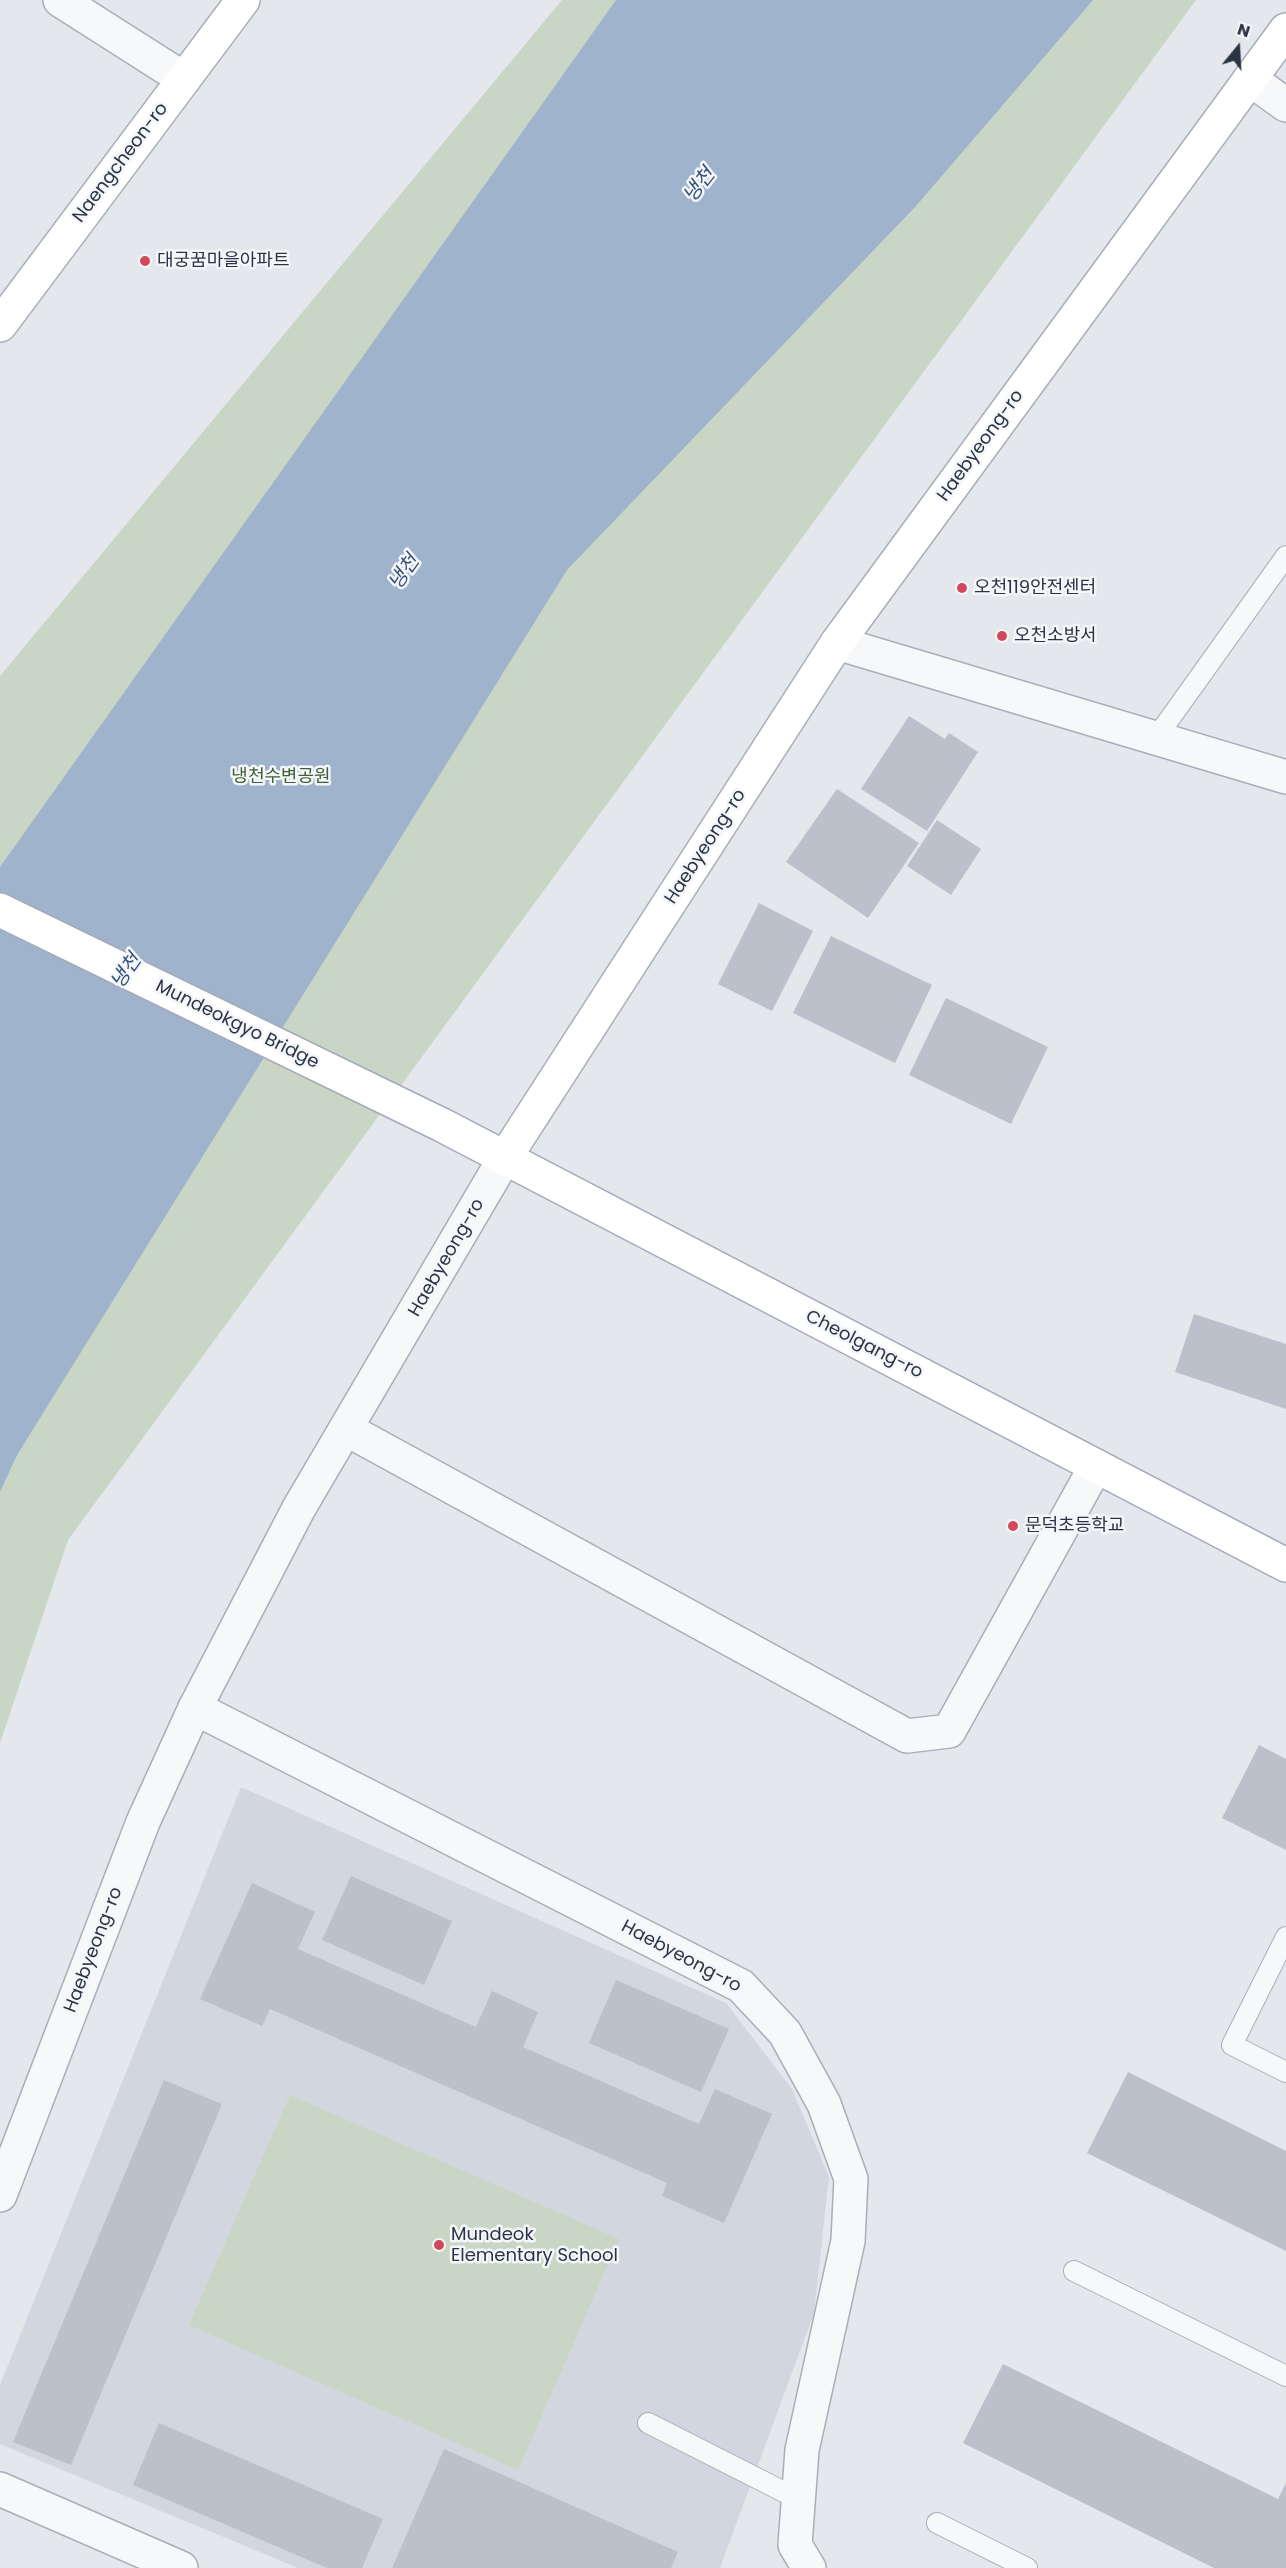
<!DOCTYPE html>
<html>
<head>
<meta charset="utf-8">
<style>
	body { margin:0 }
	#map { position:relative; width:1286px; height:2568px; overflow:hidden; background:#e4e7ec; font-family:Poppins,sans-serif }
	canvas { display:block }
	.north { position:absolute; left:1208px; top:18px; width:60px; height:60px; -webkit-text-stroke:4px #f4f6f9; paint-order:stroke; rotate:18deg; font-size:16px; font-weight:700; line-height:24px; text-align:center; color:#2b3445 }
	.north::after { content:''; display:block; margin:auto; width:21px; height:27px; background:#2b3445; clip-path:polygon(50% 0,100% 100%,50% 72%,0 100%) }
</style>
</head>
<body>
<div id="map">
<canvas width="1286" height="2568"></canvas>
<div class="north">N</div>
</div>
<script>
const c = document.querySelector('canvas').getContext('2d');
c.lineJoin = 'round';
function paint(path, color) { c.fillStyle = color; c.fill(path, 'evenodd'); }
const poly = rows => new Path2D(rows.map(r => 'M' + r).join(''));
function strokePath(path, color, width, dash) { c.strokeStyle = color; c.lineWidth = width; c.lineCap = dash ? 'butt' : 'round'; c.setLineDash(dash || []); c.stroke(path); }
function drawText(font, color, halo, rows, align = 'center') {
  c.font = font + ' Poppins,"Noto Sans KR",sans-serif'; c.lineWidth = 5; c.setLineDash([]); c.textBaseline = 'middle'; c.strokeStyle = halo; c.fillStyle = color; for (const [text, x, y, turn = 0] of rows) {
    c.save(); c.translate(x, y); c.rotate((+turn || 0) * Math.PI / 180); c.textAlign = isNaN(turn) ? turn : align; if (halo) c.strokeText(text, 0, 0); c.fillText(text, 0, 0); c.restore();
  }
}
paint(poly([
	[241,1787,726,2003,792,2089,829,2177,814,2313,720,2568,298,2568,0,2444,0,2385]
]), '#d2d6de');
paint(poly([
	[562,0,1196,0,68,1540,0,1743,0,676],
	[290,2095,619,2239,518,2470,189,2325]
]), '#c9d6c5');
paint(poly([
	[616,0,1093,0,916,206,567,570,17,1455,0,1492,0,867]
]), '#9fb4cc');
paint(poly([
	[909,716,945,739,949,733,978,752,927,831,861,789],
	[837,789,919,843,868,918,786,862],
	[937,820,981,849,951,895,907,866],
	[759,903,813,931,772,1011,718,984],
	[831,936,932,985,895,1063,793,1013],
	[946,998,1048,1047,1011,1124,909,1075],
	[1194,1314,1286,1344,1286,1409,1175,1372],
	[1259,1745,1286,1759,1286,1850,1222,1818],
	[351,1876,452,1921,424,1985,322,1940],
	[252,1883,315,1912,298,1949,476,2027,492,1991,538,2012,523,2047,699,2124,715,2089,772,2114,724,2223,662,2196,667,2183,270,2009,262,2026,200,1999],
	[616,1980,729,2029,701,2092,589,2043],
	[1128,2072,1286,2151,1286,2251,1087,2153],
	[164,2080,222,2104,71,2465,13,2442],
	[1003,2364,1278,2499,1286,2483,1286,2568,1214,2568,963,2443],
	[159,2423,383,2519,362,2568,327,2568,133,2485],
	[444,2449,678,2552,671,2568,392,2568]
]), '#bbc0ca');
const service = poly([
	[1156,738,1286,556],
	[1286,1937,1232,2045,1286,2072],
	[1074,2271,1286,2376],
	[648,2423,798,2499],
	[937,2523,1027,2568]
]);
const minor = poly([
	[60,0,184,79],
	[1250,79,1286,105],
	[837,643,1286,777],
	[346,1429,907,1736,949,1731,1096,1466],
	[195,1708,741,1986,785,2033,824,2104,851,2179,848,2241,802,2450,795,2545,809,2568],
	[0,2489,181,2568]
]);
const tertiary = poly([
	[0,2195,143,1822,195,1708,299,1508,504,1159]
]);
const secondary = poly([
	[0,325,243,0],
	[504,1159,837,643,1286,30]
]);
const primary = poly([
	[0,910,442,1125,1286,1565]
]);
strokePath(service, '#a9aeb7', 22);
strokePath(minor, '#a9aeb7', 36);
strokePath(tertiary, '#a9aeb7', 36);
strokePath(secondary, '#a9aeb7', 36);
strokePath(primary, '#a3abb8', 36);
strokePath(service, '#f7f8fa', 20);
strokePath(minor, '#f7f8fa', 33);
strokePath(tertiary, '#f7f8fa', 33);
strokePath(secondary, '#fff', 33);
strokePath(primary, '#fff', 33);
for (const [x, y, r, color] of [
	[145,261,6,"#d1495b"],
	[962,588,6,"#d1495b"],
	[1002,636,6,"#d1495b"],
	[1013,1526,6,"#d1495b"],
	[439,2245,6,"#d1495b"]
]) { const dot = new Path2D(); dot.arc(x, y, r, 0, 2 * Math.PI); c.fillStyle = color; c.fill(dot); strokePath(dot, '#f4f6f9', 2); }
drawText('18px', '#2b3445', '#f4f6f9', [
	["Naengcheon-ro",121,163,-53],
	["Haebyeong-ro",981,446,-54],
	["Haebyeong-ro",706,847,-57],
	["Mundeokgyo Bridge",237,1025,26],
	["Haebyeong-ro",447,1258,-60],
	["Cheolgang-ro",864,1345,27],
	["Haebyeong-ro",94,1950,-69],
	["Haebyeong-ro",681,1957,28]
]);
drawText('18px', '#2b3445', '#f4f6f9', [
	["대궁꿈마을아파트",157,261],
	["오천119안전센터",974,588],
	["오천소방서",1014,636],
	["문덕초등학교",1025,1526],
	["Mundeok",451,2235],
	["Elementary School",451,2256]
], 'left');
drawText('18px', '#3f6138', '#f4f6f9', [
	["냉천수변공원",281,777]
]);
drawText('italic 20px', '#34527a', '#f4f6f9', [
	["냉천",700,186,-52],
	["냉천",405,573,-55],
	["냉천",127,972,-55]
]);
</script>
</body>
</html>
